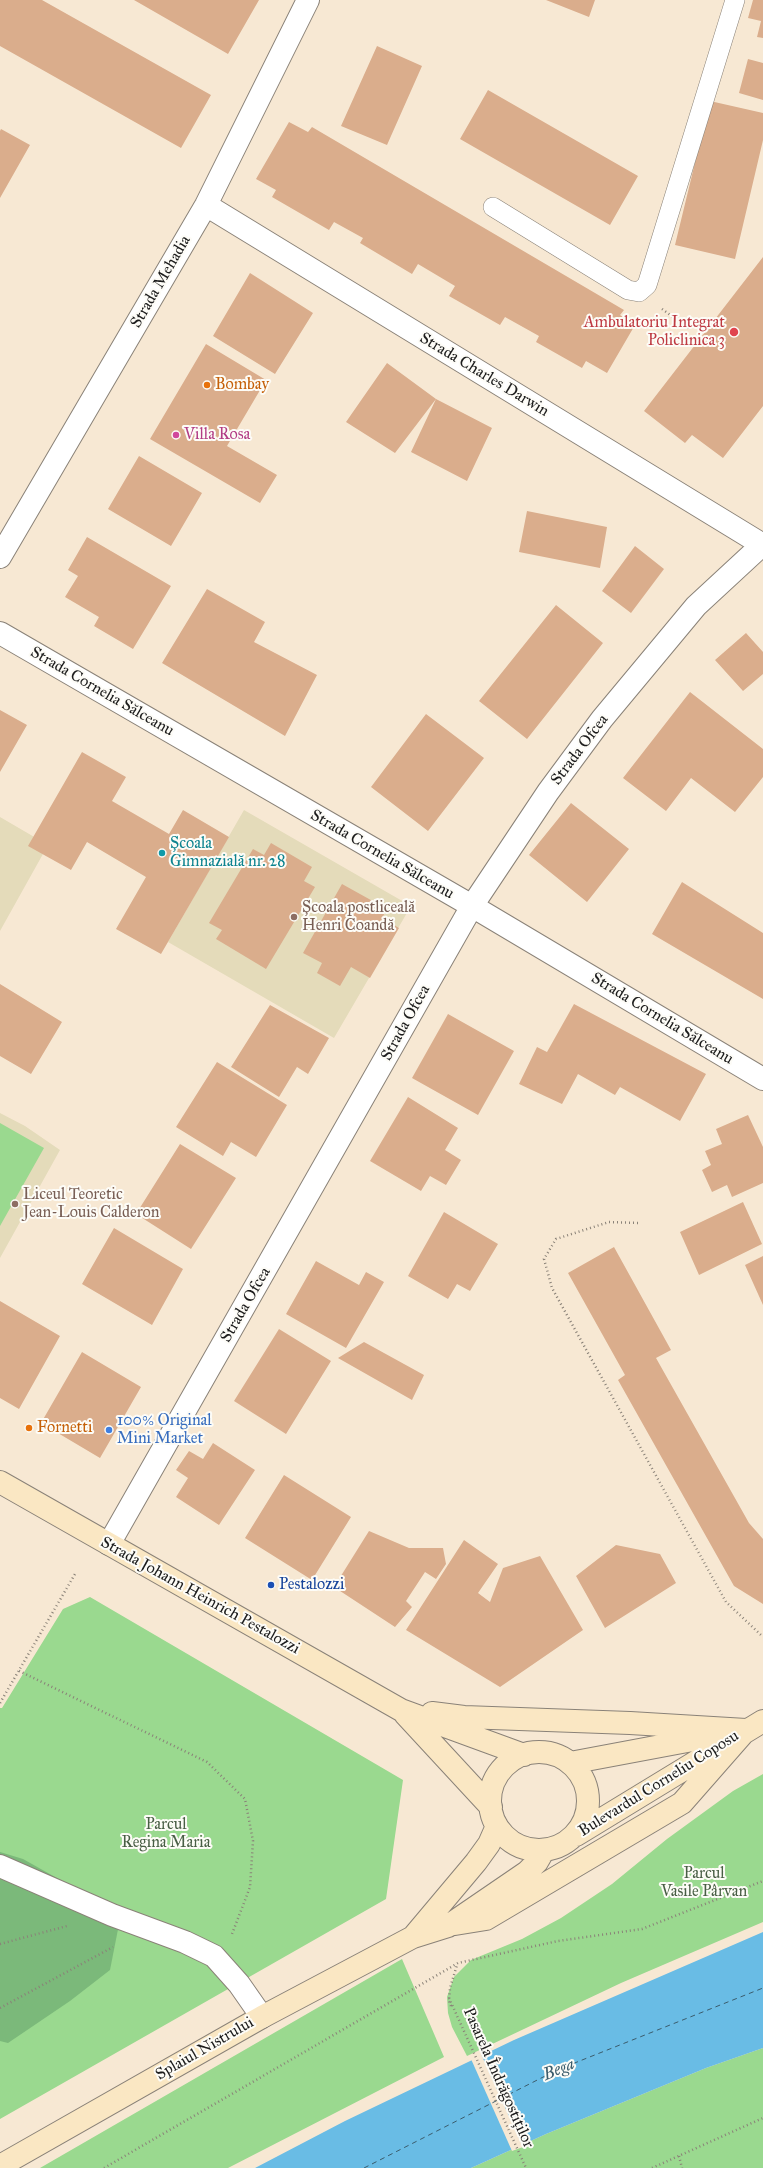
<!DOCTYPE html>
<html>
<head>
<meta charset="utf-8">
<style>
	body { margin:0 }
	canvas { display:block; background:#f7e8d3 }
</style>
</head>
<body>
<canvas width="763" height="2168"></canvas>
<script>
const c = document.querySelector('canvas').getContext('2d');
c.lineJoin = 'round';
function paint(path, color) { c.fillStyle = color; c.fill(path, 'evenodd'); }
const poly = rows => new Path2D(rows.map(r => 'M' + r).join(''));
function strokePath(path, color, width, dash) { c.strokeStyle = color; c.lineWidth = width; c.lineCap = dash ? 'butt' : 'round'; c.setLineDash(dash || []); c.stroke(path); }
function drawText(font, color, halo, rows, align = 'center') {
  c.font = font + ' "IM FELL Great Primer",serif'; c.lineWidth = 4; c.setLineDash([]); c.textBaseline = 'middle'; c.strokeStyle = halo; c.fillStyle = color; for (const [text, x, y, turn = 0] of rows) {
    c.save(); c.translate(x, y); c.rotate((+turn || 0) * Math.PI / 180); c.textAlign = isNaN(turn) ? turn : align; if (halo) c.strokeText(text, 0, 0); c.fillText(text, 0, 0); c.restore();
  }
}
paint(poly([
	[244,810,411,906,334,1038,168,942],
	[0,817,48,845,0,931],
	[0,1113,25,1126,60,1150,0,1258]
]), '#e4dbba');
paint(poly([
	[0,1123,44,1148,0,1226],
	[90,1597,403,1780,386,1899,0,2119,0,1708,2,1708,63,1609],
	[763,1774,763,1922,621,1983,467,2056,452,2027,448,2013,447,1997,454,1977,471,1960,522,1939,561,1918,612,1884,667,1839,733,1791],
	[402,1959,444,2057,228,2168,40,2168],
	[763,2048,763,2168,471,2168,546,2134,706,2068]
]), '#9ad98f');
paint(poly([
	[0,1852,23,1859,121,1914,110,1970,70,2001,8,2043,0,2041]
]), '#7bb97a');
paint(poly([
	[763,1932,763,2048,706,2068,546,2134,471,2168,255,2168,345,2121,514,2040]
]), '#69bce5');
paint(poly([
	[481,2054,523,2147,512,2151,471,2059]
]), '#f7e8d3');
strokePath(poly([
	[364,2168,557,2070,763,1988]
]), '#3b5c6c', 1, [5, 4]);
paint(poly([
	[0,0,42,0,211,95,181,148,0,46],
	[134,0,259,0,228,54],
	[546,0,595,0,589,17],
	[753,0,763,0,763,38,757,37,761,21,748,18],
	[377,46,422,66,387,145,341,126],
	[748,59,763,63,763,100,739,93],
	[488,90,638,176,610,225,460,139],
	[710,101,763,113,763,140,735,259,675,245],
	[289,122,308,132,312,127,624,310,620,315,635,325,607,373,586,361,582,368,536,342,539,336,505,317,500,325,449,296,455,286,418,264,412,274,360,243,363,238,334,222,329,230,272,197,276,190,256,179],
	[1,129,30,145,0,198,0,131],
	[763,257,763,406,723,458,692,435,685,443,644,411],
	[250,273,313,313,275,374,213,336],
	[206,344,266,380,227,446,277,475,260,503,150,439],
	[387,363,436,399,395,453,346,422],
	[436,399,492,428,467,481,411,452],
	[139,456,202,493,171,546,108,509],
	[527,511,607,527,600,568,519,552],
	[87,537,171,586,133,649,94,626,99,617,65,597,78,576,68,570],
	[635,546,664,569,631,613,602,591],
	[207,589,265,622,254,642,317,675,285,736,162,663],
	[556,605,603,643,527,739,479,701],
	[746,633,763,652,763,674,743,691,715,660],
	[690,692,763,749,763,777,735,812,691,778,666,811,623,778],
	[0,710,27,725,0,772],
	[426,714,484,758,428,831,371,787],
	[82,752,126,777,112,801,169,834,183,810,229,837,161,954,116,929,146,877,87,842,71,870,28,846],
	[571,803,629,849,587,902,529,855],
	[271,843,312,867,304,881,315,887,266,969,216,939,222,930,209,923,253,849,264,855],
	[682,882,763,933,763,999,652,934],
	[342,884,387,909,382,918,399,928,370,978,351,967,340,986,317,973,322,963,303,953],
	[0,984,62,1022,31,1074,0,1056],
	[574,1004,706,1074,680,1121,620,1087,615,1095,578,1074,562,1104,519,1084,537,1047,547,1052],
	[270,1005,329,1038,308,1074,297,1067,279,1097,231,1067],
	[448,1014,514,1051,478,1115,412,1078],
	[217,1062,287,1105,256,1157,231,1142,223,1156,176,1127],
	[408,1097,458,1128,445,1150,461,1160,446,1185,430,1176,421,1191,370,1161],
	[748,1115,763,1147,763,1183,732,1197,727,1185,712,1192,702,1170,711,1165,705,1151,722,1144,716,1129],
	[180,1144,236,1178,191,1249,136,1214],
	[743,1202,762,1244,699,1275,680,1232],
	[444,1212,498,1244,470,1291,457,1284,448,1299,408,1276],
	[114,1228,183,1269,152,1325,82,1284],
	[614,1247,671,1350,656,1358,749,1523,763,1539,763,1604,734,1586,618,1380,625,1375,568,1273],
	[763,1256,763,1305,745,1265],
	[316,1261,359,1285,366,1272,384,1282,346,1348,286,1314],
	[0,1301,60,1336,19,1409,0,1398],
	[279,1329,331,1361,286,1434,234,1401],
	[364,1342,424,1375,412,1400,338,1358],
	[82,1352,141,1387,100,1458,41,1423],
	[213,1443,255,1470,219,1525,176,1497,188,1478,176,1470,189,1451,203,1459],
	[284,1475,351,1517,312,1580,245,1538],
	[369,1531,409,1548,443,1548,446,1564,436,1579,425,1572,406,1601,412,1607,395,1627,334,1587],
	[464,1540,498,1564,478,1593,490,1602,503,1568,540,1556,583,1630,500,1687,406,1630],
	[616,1545,660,1554,676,1583,605,1628,576,1576]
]), '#daad8c');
const lane = poly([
	[493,207,628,290,639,292,647,285,735,0]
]);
const street = poly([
	[206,205,763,545],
	[0,557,206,205,308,0],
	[0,633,472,906,763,1079],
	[109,1544,472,906,548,792,602,719,696,606,763,544],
	[0,1866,112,1915,185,1942,214,1956,239,1984,262,2017]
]);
const secondary = poly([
	[0,1482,401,1710,524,1755],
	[432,1713,464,1717,630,1723,746,1730],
	[405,1714,491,1807],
	'490 1801a49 49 0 1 1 98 0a49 49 0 1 1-98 0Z',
	[570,1763,714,1736],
	[576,1835,763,1721],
	[455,1924,486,1919,682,1803,746,1730],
	[413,1937,476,1862,489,1844,497,1826],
	[0,2166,262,2017,413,1937,448,1926,527,1872,537,1862,544,1850]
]);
strokePath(lane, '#8a8278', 20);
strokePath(street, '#8a8278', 24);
strokePath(secondary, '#8a8278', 24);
strokePath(poly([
	[662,309,691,330],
	[638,1223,609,1222,556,1239,544,1259,552,1288,726,1602,762,1636],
	[19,1671,207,1762,245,1799,253,1841,250,1887,232,1934],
	[0,1703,75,1574],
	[0,1944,67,1926],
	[449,1998,526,2168],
	[451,2006,449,2001,450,1988,457,1965],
	[0,2008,113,1947],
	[679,2156,682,2168],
	[104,2168,458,1963,558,1941,642,1929,763,1881],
	[652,2168,763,2118]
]), '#8a8278', 2.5, [1, 3]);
strokePath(lane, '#fff', 19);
strokePath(street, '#fff', 22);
strokePath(secondary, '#fae7c3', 22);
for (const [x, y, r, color] of [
	[734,332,5,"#e0444e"],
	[207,385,4,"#e8710a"],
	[176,435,4,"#d1479c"],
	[162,853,4,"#0f9aa8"],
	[294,917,4,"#8d6e63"],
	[15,1204,4,"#8d6e63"],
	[29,1428,4,"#e8710a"],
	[109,1430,4,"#3f7fe0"],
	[271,1585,4,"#1a4fb4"]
]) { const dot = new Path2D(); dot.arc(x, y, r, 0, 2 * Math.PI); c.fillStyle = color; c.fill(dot); strokePath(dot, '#fdfcf7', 1.5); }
drawText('16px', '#1c1c1c', '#fdfcf7', [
	["Strada Mehadia",161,282,-60],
	["Strada Charles Darwin",484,375,31],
	["Strada Cornelia Sălceanu",102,692,30],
	["Strada Ofcea",580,750,-53],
	["Strada Cornelia Sălceanu",382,855,30],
	["Strada Cornelia Sălceanu",662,1019,31],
	["Strada Ofcea",406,1023,-61],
	["Strada Ofcea",246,1305,-60],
	["Strada Johann Heinrich Pestalozzi",200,1596,29],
	["Bulevardul Corneliu Coposu",659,1784,-32],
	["Splaiul Nistrului",205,2049,-30],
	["Pasarela Îndrăgostiților",498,2078,66]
]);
drawText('16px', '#be3a42', '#fdfcf7', [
	["Ambulatoriu Integrat",725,323],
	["Policlinica 3",725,341]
], 'right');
drawText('16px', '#c56008', '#fdfcf7', [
	["Bombay",215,385],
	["Fornetti",37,1428]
], 'left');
drawText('16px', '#b23c85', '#fdfcf7', [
	["Villa Rosa",184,435]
], 'left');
drawText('16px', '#0d838f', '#fdfcf7', [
	["Școala",170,844],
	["Gimnazială nr. 28",170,862]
], 'left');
drawText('16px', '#785e54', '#fdfcf7', [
	["Școala postliceală",302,908],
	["Henri Coandă",302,926],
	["Liceul Teoretic",23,1195],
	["Jean-Louis Calderon",23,1213]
], 'left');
drawText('16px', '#366cbe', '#fdfcf7', [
	["100% Original",117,1421],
	["Mini Market",117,1439]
], 'left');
drawText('16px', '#164399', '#fdfcf7', [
	["Pestalozzi",279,1585]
], 'left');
drawText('16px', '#485e44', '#fdfcf7', [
	["Parcul",166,1825],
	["Regina Maria",166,1843],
	["Parcul",704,1874],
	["Vasile Pârvan",704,1892]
]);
drawText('italic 17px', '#3b5c6c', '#fdfcf7', [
	["Bega",559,2070,-23]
]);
</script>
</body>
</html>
